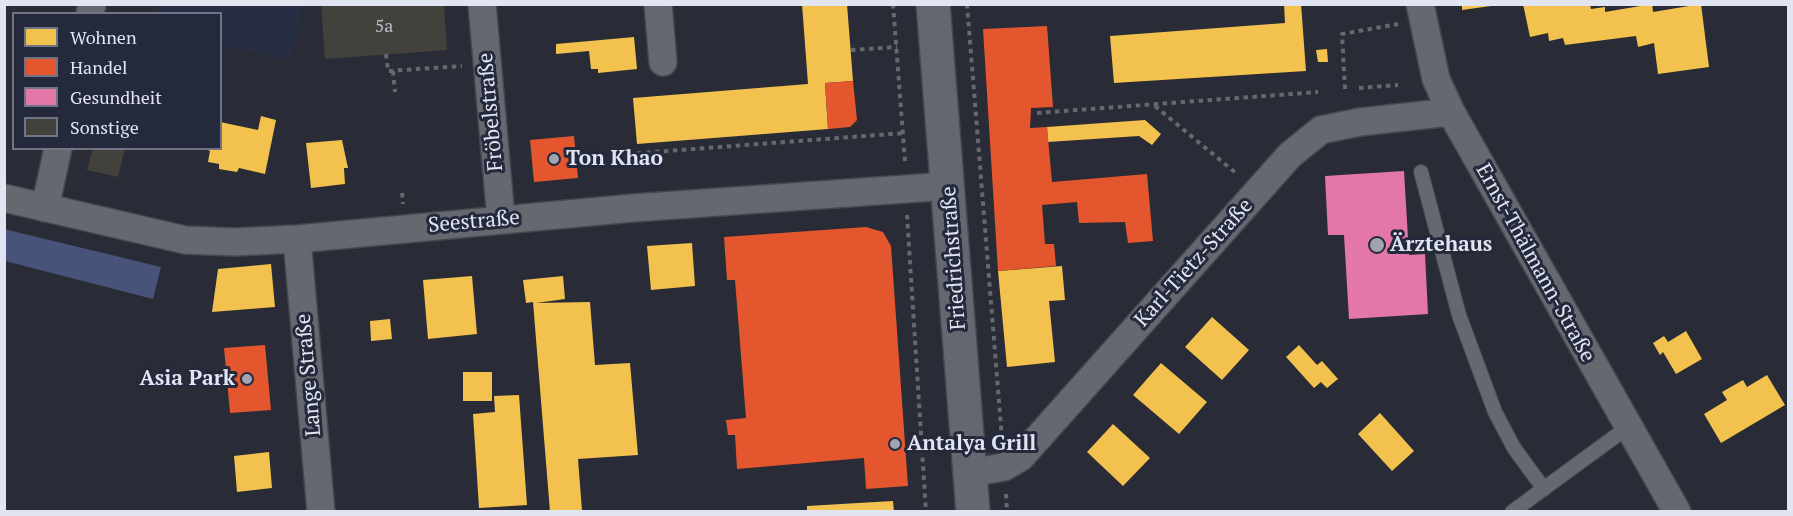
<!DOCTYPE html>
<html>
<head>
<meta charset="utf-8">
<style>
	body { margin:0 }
	#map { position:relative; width:1793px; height:516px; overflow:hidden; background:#292c36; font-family:"PT Serif",serif }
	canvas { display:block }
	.frame { position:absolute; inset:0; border:6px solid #e1e5f1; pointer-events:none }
	.legend { position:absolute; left:12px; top:12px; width:210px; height:138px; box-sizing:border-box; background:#24293b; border:2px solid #707484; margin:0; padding:8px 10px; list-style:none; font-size:18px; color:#e1e5f1 }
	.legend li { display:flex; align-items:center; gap:12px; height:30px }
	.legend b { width:30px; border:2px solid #707484 }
</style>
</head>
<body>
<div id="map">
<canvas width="1793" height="516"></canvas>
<div class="frame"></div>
<ul class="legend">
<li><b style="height:16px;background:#f2c14e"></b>Wohnen</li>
<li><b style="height:16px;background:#e4572e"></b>Handel</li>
<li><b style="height:16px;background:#e377a8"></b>Gesundheit</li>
<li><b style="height:16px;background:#42413c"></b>Sonstige</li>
</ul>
</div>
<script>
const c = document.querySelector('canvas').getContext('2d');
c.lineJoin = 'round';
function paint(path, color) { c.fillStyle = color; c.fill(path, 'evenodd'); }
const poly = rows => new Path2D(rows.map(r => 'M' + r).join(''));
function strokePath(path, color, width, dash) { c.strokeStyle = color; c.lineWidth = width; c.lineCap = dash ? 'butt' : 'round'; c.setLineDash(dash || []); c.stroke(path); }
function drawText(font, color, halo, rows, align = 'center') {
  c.font = font + ' "PT Serif",serif'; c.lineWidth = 6; c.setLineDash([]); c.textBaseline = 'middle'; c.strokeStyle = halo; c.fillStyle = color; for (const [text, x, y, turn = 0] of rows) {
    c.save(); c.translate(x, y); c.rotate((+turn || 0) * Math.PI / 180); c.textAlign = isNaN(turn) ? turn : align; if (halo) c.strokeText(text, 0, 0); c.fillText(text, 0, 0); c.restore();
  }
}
paint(poly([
	[158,5,302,5,291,60,221,45,220,14,156,13]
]), '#272e43');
paint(poly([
	[4,229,161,267,153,299,5,261]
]), '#485379');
paint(poly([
	[802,4,847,4,853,81,825,83,828,129,637,144,633,98,808,84],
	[1284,4,1301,4,1306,71,1114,83,1110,36,1285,23],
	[1462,4,1491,4,1491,6,1462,10],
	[1523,4,1590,4,1591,9,1605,7,1605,12,1652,4,1653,12,1701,4,1709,67,1658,74,1654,43,1638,47,1636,36,1565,45,1563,38,1549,41,1548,33,1530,37],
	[634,37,637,69,598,73,598,69,591,69,589,51,556,54,556,44],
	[1327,49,1328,62,1318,62,1316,50],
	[261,116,276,120,265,174,239,168,237,172,219,169,219,164,208,162,210,151,203,148,220,148,220,122,258,130],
	[1145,120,1161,134,1152,145,1139,136,1048,142,1047,127],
	[342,140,348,168,344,168,345,184,311,188,306,143],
	[692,243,695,286,651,290,647,246],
	[271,264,275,307,212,312,218,269],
	[1062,266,1065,300,1049,301,1055,362,1007,367,998,271],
	[472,276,477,334,428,339,423,280],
	[563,276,565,299,536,303,590,302,595,365,630,363,638,455,578,459,582,511,550,512,533,302,526,303,523,280],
	[1212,317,1249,350,1222,380,1185,347],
	[390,319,392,339,371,341,370,321],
	[1686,331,1702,359,1676,374,1663,352,1660,355,1653,343,1664,336,1668,342],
	[1299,345,1317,365,1322,361,1338,379,1327,388,1321,382,1314,388,1286,357],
	[1161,363,1207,402,1179,434,1133,395],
	[463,372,492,372,492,401,463,401],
	[1767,375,1785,405,1721,443,1704,414,1727,400,1722,392,1743,380,1747,387],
	[519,395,527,505,479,508,473,414,495,412,494,396],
	[1380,413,1414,451,1392,471,1358,434],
	[1113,424,1150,458,1123,486,1087,452],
	[269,452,272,488,237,492,234,456],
	[893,501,894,512,807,512,807,506]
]), '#f2c14e');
paint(poly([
	[1047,26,1053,107,1031,108,1030,128,1047,127,1052,182,1147,174,1153,241,1128,243,1125,222,1079,223,1077,202,1042,205,1045,244,1054,244,1056,266,998,271,983,29],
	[853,81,857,120,850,127,828,129,825,83],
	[574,136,578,178,534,182,530,140],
	[866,227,883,232,891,246,908,486,866,489,864,458,737,469,735,435,728,435,726,420,746,418,735,280,727,280,724,237],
	[265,345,271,410,230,413,224,348]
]), '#e4572e');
paint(poly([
	[1404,171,1409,255,1425,254,1428,314,1349,319,1344,235,1328,235,1325,176]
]), '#e377a8');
paint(poly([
	[321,4,444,4,447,50,325,59],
	[93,148,125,148,118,177,87,170]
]), '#42413c');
const lane = poly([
	[1421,172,1459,315,1495,412,1514,448,1544,489],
	[1512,512,1628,427]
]);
const street = poly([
	[482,4,501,219],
	[658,4,663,62],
	[1420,4,1436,79,1451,112,1677,512],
	[90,14,92,4],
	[4,198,185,240,234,242,297,239,633,208,949,186],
	[45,208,58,148],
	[297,239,321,512],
	[970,473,1004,467,1021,457,1290,155,1321,130,1360,122,1451,112]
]);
const secondary = poly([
	[933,4,973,512]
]);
strokePath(lane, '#44474f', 16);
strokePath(street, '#44474f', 30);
strokePath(secondary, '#44474f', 36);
strokePath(poly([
	[893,4,905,162],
	[967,4,1002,439],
	[851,50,897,47],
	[386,54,388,71,462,66],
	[393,71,395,92],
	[1359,88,1398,85],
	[1345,89,1342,34,1398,24],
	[1155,106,1237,174],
	[1037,113,1318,92],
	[628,154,904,133],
	[402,193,403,204],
	[907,215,926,512],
	[1460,243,1484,243,1492,240],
	[1006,494,1007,512]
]), '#666870', 4, [4.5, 4.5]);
strokePath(lane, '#666870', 14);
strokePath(street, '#666870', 27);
strokePath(secondary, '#646770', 33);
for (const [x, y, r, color] of [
	[554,159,6,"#a1a4b0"],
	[1377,245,8,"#a1a4b0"],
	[247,379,6,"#a1a4b0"],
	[895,444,6,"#a1a4b0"]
]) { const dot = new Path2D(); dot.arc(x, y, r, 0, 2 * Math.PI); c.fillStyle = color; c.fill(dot); strokePath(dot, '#24293b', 2); }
drawText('18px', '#b9bcc4', null, [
	["5a",384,27]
]);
drawText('21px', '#e1e5f1', '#24293b', [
	["Fröbelstraße",491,112,-95],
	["Seestraße",474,222,-5],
	["Friedrichstraße",954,258,-94],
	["Karl-Tietz-Straße",1194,263,-48],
	["Ernst-Thälmann-Straße",1535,263,61],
	["Lange Straße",309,375,-95]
]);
drawText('bold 21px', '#e1e5f1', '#24293b', [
	["Ton Khao",566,159],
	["Ärztehaus",1390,245],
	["Asia Park",235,379,"right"],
	["Antalya Grill",907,444]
], 'left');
</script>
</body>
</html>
